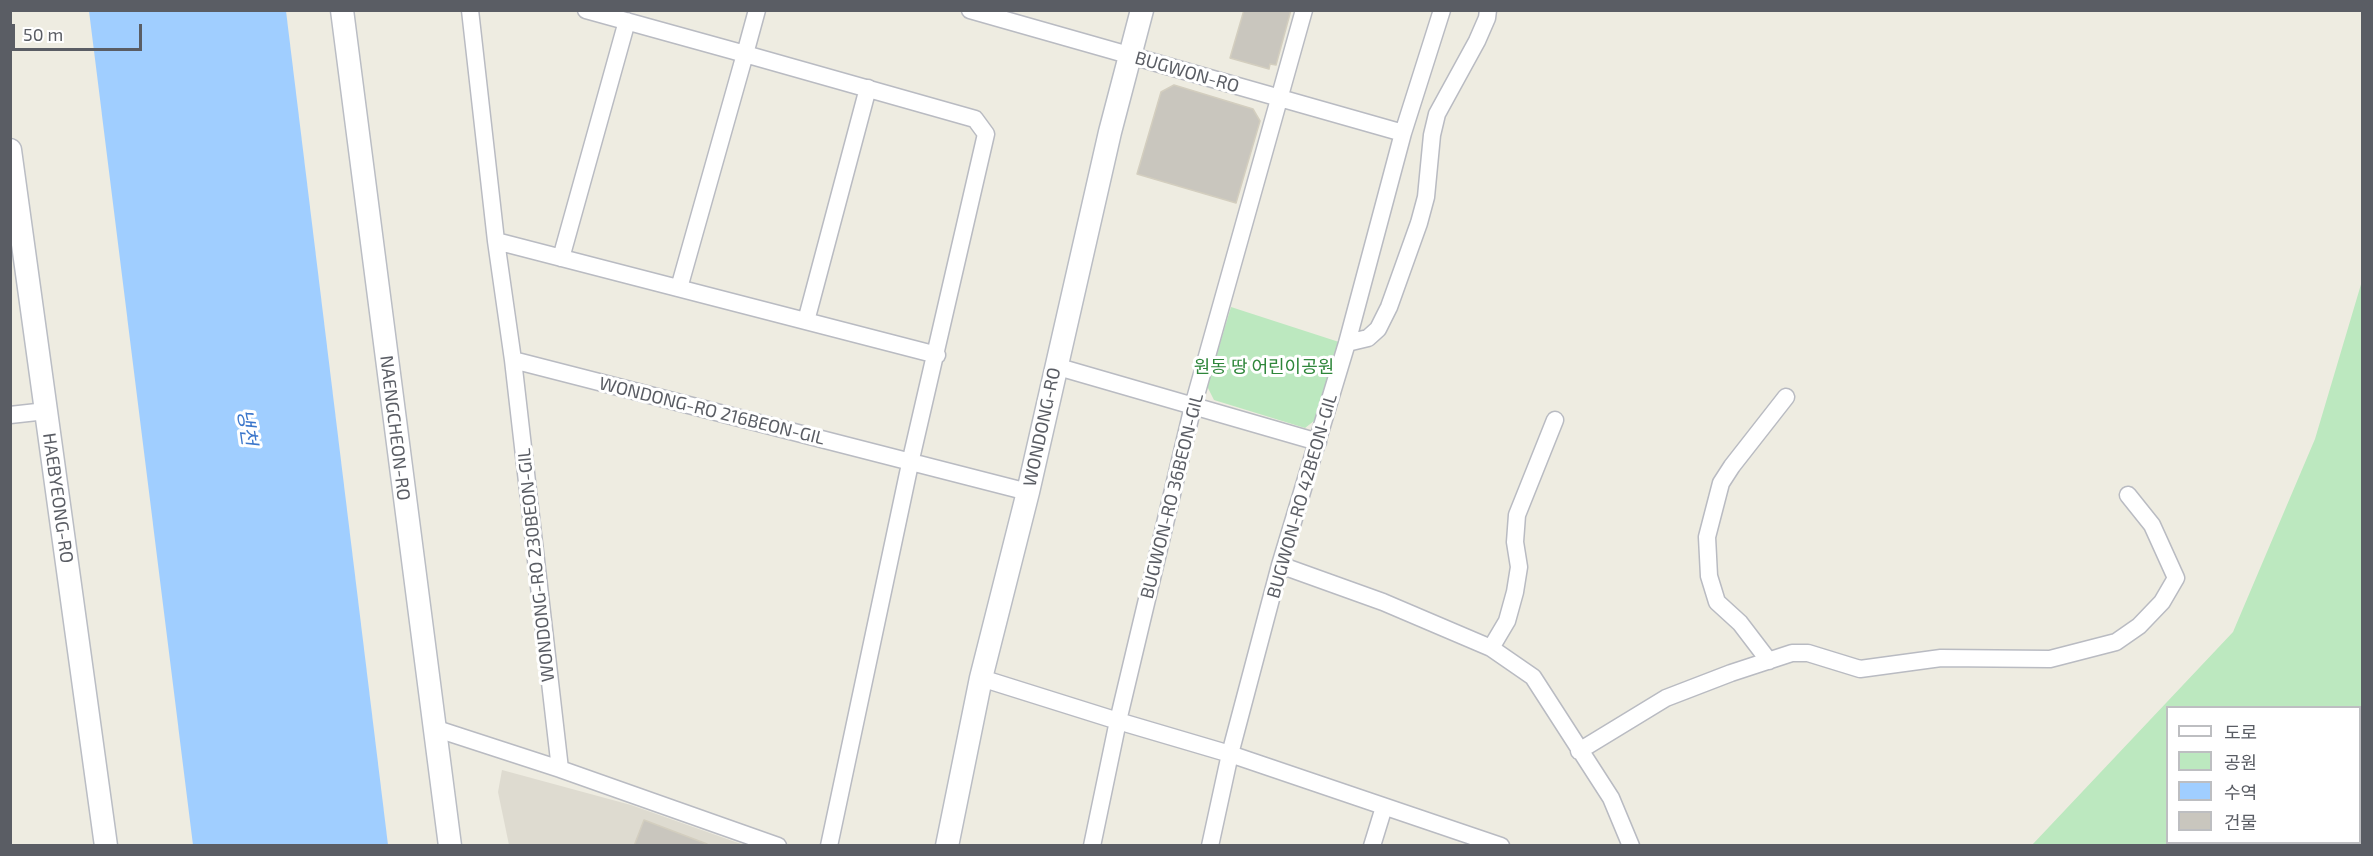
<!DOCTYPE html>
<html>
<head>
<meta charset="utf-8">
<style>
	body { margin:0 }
	#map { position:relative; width:2373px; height:856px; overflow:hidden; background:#eeece1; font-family:"Exo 2","Noto Sans KR",sans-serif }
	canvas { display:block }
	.frame { position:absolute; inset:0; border:12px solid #5a5d64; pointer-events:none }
	.legend { position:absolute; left:2166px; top:706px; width:195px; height:138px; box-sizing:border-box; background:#fff; border:2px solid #bdbec1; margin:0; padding:8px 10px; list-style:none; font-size:18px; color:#5a5d64 }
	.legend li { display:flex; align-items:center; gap:12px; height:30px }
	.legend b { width:30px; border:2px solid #bdbec1 }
	.scale { position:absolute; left:12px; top:24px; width:130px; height:27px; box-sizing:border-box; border:3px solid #5a5d64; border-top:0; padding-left:8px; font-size:18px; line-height:21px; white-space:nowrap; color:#5a5d64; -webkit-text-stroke:4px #fff; paint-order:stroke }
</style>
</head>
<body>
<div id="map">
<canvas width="2373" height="856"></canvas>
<div class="frame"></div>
<ul class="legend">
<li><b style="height:8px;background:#fff"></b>도로</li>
<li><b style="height:16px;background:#bce8bf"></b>공원</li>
<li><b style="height:16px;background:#a0ceff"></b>수역</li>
<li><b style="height:16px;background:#c9c6be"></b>건물</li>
</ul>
<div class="scale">50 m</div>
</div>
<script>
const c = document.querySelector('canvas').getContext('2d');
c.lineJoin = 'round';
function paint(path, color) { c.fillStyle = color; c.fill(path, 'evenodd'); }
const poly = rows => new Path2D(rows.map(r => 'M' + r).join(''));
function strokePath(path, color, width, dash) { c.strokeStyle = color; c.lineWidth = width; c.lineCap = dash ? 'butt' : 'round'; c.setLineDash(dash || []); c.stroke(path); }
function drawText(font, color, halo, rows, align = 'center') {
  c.font = font + ' "Exo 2","Noto Sans KR",sans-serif'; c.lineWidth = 6; c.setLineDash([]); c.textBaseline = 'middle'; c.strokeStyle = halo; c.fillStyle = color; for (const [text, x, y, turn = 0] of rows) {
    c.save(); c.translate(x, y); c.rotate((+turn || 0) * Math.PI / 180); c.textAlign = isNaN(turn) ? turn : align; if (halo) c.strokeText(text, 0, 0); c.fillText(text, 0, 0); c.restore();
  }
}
paint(poly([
	[502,770,631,805,744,845,509,845,498,792]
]), '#dedbd0');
paint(poly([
	[2362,281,2362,845,2032,845,2233,632,2315,439],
	[2168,708,2360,708,2360,842,2168,842],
	[1231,307,1339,342,1314,421,1305,428,1214,400,1207,386]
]), '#bce8bf');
paint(poly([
	[89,11,286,11,388,845,193,845]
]), '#a0ceff');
const building = poly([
	[1244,10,1291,10,1276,65,1270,64,1269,69,1230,58,1244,10],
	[1174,85,1253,109,1260,121,1236,203,1137,174,1161,92,1174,85],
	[644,820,707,844,707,846,634,846,644,820]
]);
paint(building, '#c9c6be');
strokePath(building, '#d3cebf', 1.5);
const street = poly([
	[470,10,496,241,513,360,560,769],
	[586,10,745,54,757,10],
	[970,10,1403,133],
	[496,241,937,355],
	[561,258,627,21],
	[679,288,745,54,975,119,986,134,911,459,829,846],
	[806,321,868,88],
	[1347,343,1368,338,1378,329,1389,307,1419,223,1426,197,1432,135,1437,114,1477,41,1487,18,1488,10],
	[513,360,1028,492],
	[1055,366,1318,442],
	[10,415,46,411],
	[1280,565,1383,602,1491,648,1533,677,1611,798,1631,846],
	[1491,648,1507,621,1515,592,1519,567,1515,542,1517,515,1555,420],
	[1769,661,1740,623,1717,602,1709,576,1707,537,1721,483,1732,466,1786,397],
	[981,678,1118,721,1230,754,1501,846],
	[434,728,560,769,778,846],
	[1579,751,1666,698,1731,673,1792,653,1808,653,1860,669,1941,658,2050,659,2116,642,2139,626,2162,602,2176,578,2152,525,2128,495],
	[1092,846,1118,721,1193,406,1304,10],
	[1210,846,1230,754,1280,565,1347,343,1403,133,1442,10],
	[1372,846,1384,807]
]);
const secondary = poly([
	[342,10,450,846],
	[10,150,106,846],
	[947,846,981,678,1028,492,1110,132,1142,10]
]);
strokePath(street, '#b9bbc2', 19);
strokePath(secondary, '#babdc4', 25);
strokePath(street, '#fff', 16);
strokePath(secondary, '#fff', 22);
drawText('18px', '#5a5d64', '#fff', [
	["BUGWON-RO",1187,72,16],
	["WONDONG-RO 216BEON-GIL",712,411,14],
	["WONDONG-RO",1042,427,-78],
	["NAENGCHEON-RO",395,428,83],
	["BUGWON-RO 36BEON-GIL",1172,496,-76],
	["BUGWON-RO 42BEON-GIL",1302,496,-74],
	["HAEBYEONG-RO",58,498,82],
	["WONDONG-RO 230BEON-GIL",536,565,-96]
]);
drawText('18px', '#2e863a', '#fff', [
	["원동 땅 어린이공원",1264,367]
]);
drawText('italic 20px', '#3b76cb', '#fff', [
	["냉천",247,427,82]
]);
</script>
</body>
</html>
